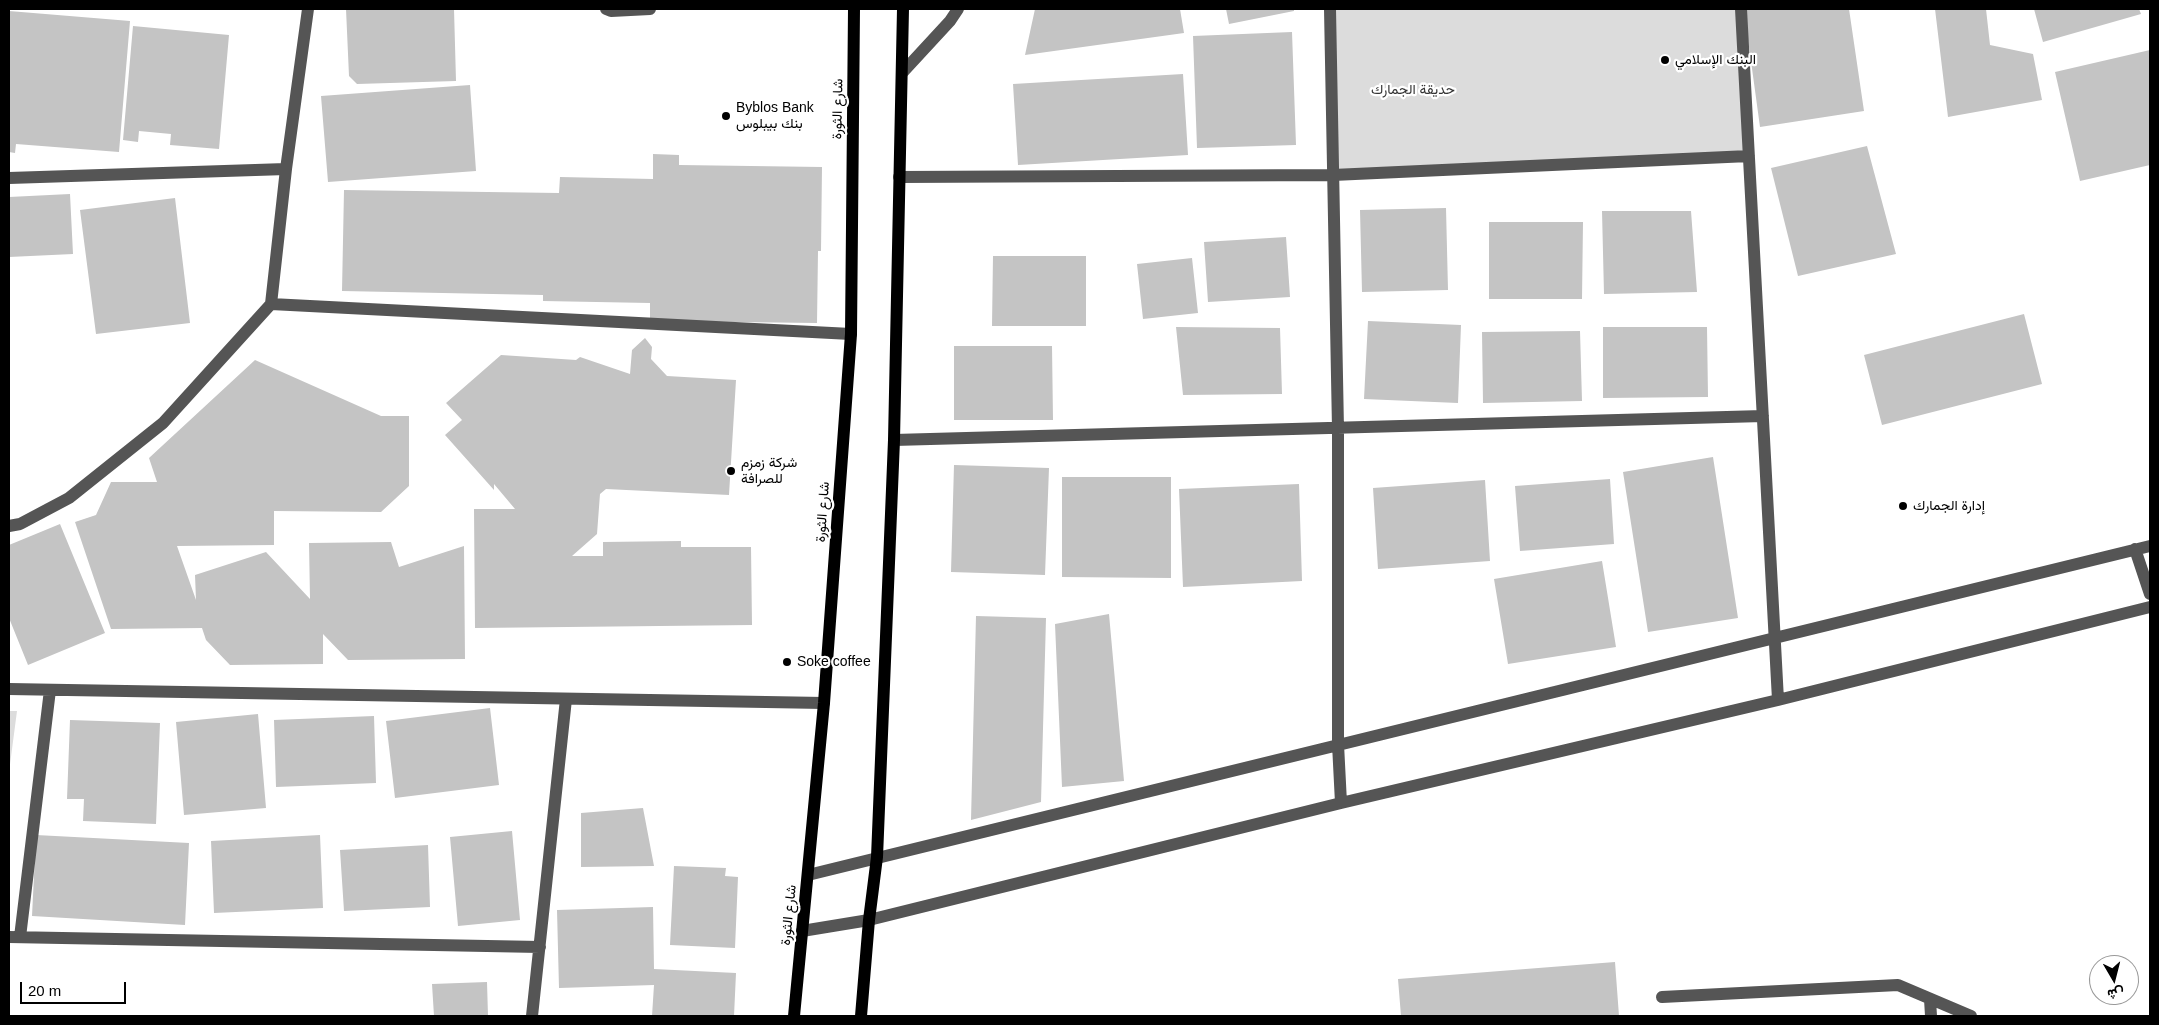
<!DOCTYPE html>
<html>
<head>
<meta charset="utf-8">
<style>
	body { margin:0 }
	#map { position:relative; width:2159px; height:1025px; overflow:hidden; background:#fff; font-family:Arial,Vazirmatn,sans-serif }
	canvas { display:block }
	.frame { position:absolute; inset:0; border:10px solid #000; pointer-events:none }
	.north { position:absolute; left:2089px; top:955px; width:50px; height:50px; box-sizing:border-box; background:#fff; border:1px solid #999; border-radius:50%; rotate:172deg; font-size:14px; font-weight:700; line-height:20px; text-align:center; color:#000 }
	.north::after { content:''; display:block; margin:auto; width:18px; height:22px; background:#000; clip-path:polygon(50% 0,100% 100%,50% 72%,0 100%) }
	.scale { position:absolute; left:20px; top:982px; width:106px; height:22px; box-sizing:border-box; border:2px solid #000; border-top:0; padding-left:6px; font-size:15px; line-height:18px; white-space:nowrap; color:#000; -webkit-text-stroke:4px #fff; paint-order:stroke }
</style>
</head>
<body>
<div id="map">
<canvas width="2159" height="1025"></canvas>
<div class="frame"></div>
<div class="north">ش</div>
<div class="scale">20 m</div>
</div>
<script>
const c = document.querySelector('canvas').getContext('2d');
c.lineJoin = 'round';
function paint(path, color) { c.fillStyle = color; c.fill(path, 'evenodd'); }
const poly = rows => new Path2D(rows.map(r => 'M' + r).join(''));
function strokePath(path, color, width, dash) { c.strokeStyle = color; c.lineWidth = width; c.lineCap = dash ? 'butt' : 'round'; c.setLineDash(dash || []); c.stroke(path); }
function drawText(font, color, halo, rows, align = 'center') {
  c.font = font + ' Arial,Vazirmatn,sans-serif'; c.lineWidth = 4.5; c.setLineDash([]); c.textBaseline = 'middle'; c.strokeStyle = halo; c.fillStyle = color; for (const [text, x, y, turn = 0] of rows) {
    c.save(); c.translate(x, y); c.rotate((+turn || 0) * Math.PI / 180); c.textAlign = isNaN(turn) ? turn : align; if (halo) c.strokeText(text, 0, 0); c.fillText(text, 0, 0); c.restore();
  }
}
paint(poly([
	[1330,9,1741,9,1749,156,1333,175],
	[9,711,17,711,9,772]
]), '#dcdcdc');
paint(poly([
	[346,9,454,9,456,81,357,84,349,76],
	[1035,9,1180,9,1184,33,1025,55],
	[1226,9,1294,9,1294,11,1229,24],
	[1752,9,1849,9,1864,111,1760,127,1744,10],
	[1935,9,1986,9,1990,45,2033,54,2042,100,1948,117],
	[2034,9,2139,9,2141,14,2043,42],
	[9,11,130,21,119,152,16,144,15,153,9,152],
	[133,26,229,35,219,149,170,145,171,134,139,131,138,142,123,140],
	[1292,32,1296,145,1197,148,1193,36],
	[2150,50,2150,165,2080,181,2055,72],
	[1183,74,1188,155,1018,165,1013,84],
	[470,85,476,171,328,182,321,96],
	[1867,146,1896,254,1798,276,1771,168],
	[653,154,679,155,679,165,822,167,821,251,818,251,817,323,650,321,650,303,543,301,543,295,342,291,344,190,559,193,560,177,653,179],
	[70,194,73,254,9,257,9,197],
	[175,198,190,323,96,334,80,210],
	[1446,208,1448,290,1362,292,1360,210],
	[1602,211,1691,211,1697,292,1604,294],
	[1489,222,1583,222,1582,299,1489,299],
	[1286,237,1290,297,1208,302,1204,242],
	[993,256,1086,256,1086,326,992,326],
	[1192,258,1198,313,1143,319,1137,264],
	[2024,314,2042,384,1882,425,1864,355],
	[1368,321,1461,325,1458,403,1364,399],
	[1176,327,1280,328,1282,394,1183,395],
	[1603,327,1707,327,1708,397,1603,398],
	[1580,331,1582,401,1483,403,1482,332],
	[645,338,652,347,651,359,667,376,736,380,729,495,606,489,600,494,597,534,572,556,603,556,603,542,681,541,681,547,751,547,752,625,475,628,474,509,515,509,494,484,494,490,445,435,462,420,446,403,501,355,576,360,580,357,630,374,632,350],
	[954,346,1052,346,1053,420,954,420],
	[255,360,381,416,409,416,409,486,381,512,274,511,274,545,177,546,196,600,195,575,266,552,310,599,309,543,391,542,399,567,464,546,465,659,348,660,323,634,323,664,230,665,206,640,202,628,111,629,75,522,96,515,111,482,157,482,149,458],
	[1713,457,1738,618,1648,632,1623,472],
	[954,465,1049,468,1045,575,951,572],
	[1062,477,1171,477,1171,578,1062,577],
	[1610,479,1614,544,1520,551,1515,486],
	[1485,480,1490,561,1378,569,1373,488],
	[1299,484,1302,581,1183,587,1179,489],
	[60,524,105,633,28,665,9,618,9,545],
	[1602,561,1616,647,1508,664,1494,579],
	[1109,614,1124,781,1062,787,1055,624],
	[976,616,1046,618,1041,802,971,820],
	[490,708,499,785,395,798,386,721],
	[258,714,266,808,184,815,176,722],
	[374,716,376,783,276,787,274,720],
	[70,720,160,723,156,824,83,821,84,799,67,799],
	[643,808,654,866,581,867,581,813],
	[512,831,520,920,458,926,450,837],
	[36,835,189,843,185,925,32,916],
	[320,835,323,908,214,913,211,841],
	[428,845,430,907,344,911,340,850],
	[674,866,726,868,725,876,738,877,735,948,670,945],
	[653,907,654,969,736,973,734,1016,652,1016,654,985,559,988,557,910],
	[1615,962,1619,1016,1401,1016,1398,979],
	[487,982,488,1016,434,1016,432,984]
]), '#c4c4c4');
strokePath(poly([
	[606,9,611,11,650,9],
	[1330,9,1338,429,1338,744,1341,803],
	[1741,9,1778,700],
	[902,73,950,21,958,9],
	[899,177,1333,175,1749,156],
	[9,178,286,169],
	[271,304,851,334],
	[894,440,1763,416],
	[9,526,20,524,69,498,163,423,271,304,286,169,308,9],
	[2135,549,2150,594],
	[9,689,824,703],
	[808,875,2150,546],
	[802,931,869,920,1341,803,1778,700,2150,607],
	[9,937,540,947],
	[20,937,50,690],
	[1662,997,1898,985,1971,1016],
	[1930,999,1931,1016],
	[532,1016,566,699]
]), '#555', 12);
strokePath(poly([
	[794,1016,824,703,851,334,854,9],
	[861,1016,869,920,877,857,894,440,903,9]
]), '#000', 12);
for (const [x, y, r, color] of [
	[1665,60,5,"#000"],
	[726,116,5,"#000"],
	[731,471,5,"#000"],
	[1903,506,5,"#000"],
	[787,662,5,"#000"]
]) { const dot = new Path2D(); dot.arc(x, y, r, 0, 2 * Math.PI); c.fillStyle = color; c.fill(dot); strokePath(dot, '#fff', 2); }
drawText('14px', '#000', '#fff', [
	["البنك الإسلامي",1675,60],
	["Byblos Bank",736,108],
	["بنك بيبلوس",736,124],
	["شركة زمزم",741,463],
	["للصرافة",741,479],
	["إدارة الجمارك",1913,506],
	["Soke coffee",797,662]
], 'left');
drawText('14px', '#333', '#fff', [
	["حديقة الجمارك",1413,90]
]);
drawText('14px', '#000', '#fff', [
	["شارع الثورة",838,109,-89],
	["شارع الثورة",823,512,-86],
	["شارع الثورة",789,915,-84]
]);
</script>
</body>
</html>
